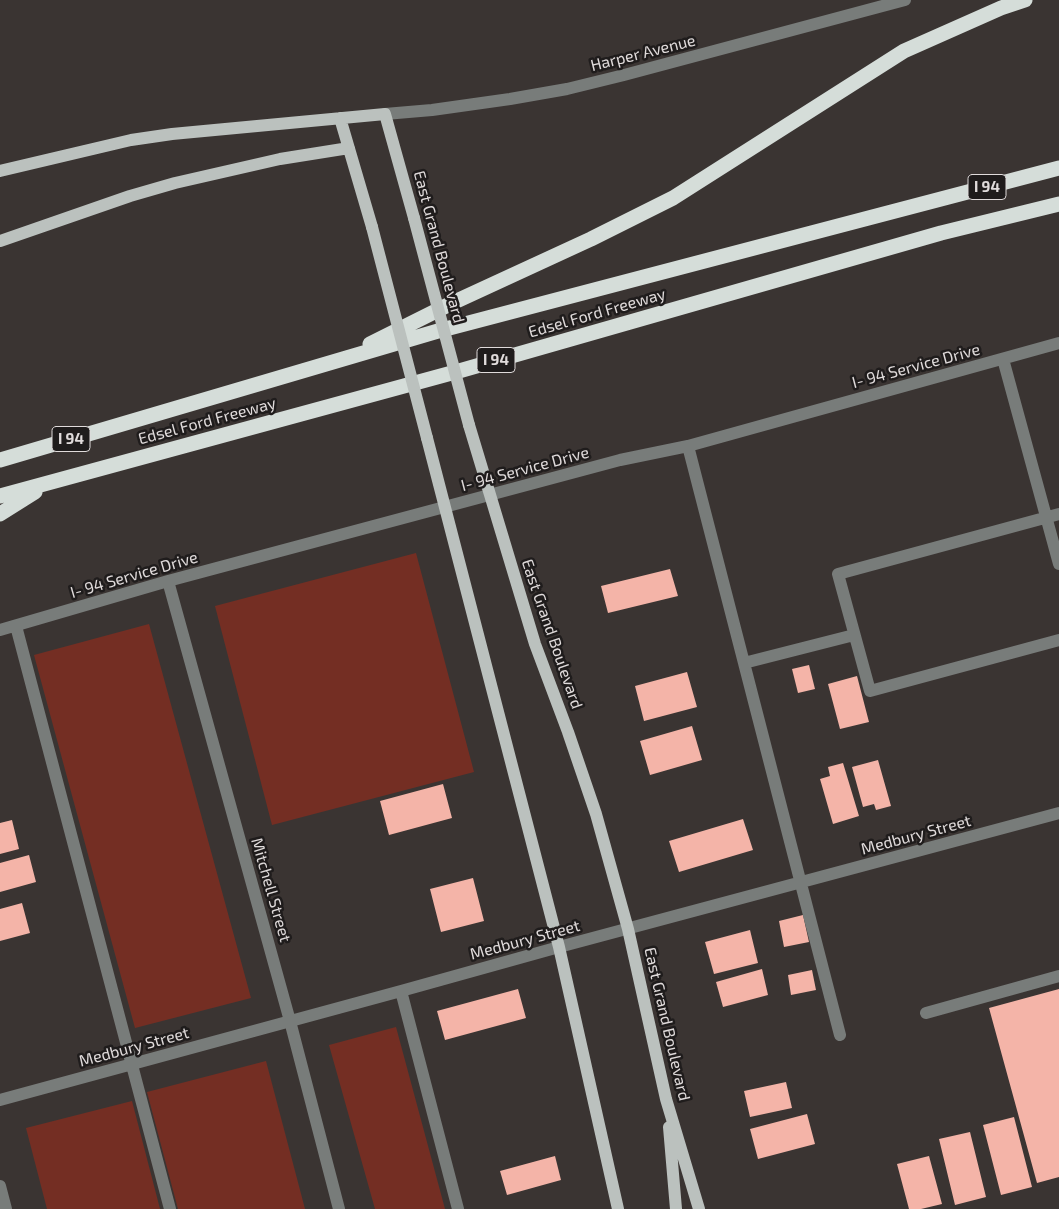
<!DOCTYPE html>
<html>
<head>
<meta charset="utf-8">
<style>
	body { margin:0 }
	canvas { display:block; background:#3a3432 }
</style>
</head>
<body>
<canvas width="1059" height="1209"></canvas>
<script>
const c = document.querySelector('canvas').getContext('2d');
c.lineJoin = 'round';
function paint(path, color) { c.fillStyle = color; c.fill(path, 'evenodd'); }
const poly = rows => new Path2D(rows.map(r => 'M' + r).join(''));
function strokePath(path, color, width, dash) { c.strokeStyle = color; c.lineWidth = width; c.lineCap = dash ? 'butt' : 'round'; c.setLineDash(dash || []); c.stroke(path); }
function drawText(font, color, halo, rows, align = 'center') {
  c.font = font + ' "Exo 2",sans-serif'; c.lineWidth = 5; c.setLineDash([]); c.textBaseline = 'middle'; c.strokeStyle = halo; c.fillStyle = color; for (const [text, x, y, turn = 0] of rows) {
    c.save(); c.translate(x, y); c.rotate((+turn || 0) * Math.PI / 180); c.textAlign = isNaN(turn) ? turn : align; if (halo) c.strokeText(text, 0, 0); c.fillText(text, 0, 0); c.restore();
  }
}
paint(poly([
	[416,553,474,772,272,825,215,606],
	[149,624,251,998,135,1028,34,655],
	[396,1027,445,1209,375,1209,329,1045],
	[266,1061,305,1209,178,1209,147,1092],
	[132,1101,160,1209,47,1209,26,1128]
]), '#742e23');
paint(poly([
	[670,569,678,596,608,613,601,586],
	[809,665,815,689,798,693,792,669],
	[687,672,697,707,644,721,635,686],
	[857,676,869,722,840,729,828,684],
	[692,726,702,760,650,775,640,741],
	[878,760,891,806,876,810,874,804,863,807,852,767],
	[843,763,859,816,833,824,820,779,830,776,828,767],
	[443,784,452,818,389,835,380,801],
	[743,819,753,850,679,872,669,841],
	[12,820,19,849,0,854,0,823],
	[29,855,36,882,0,892,0,863],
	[473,878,484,921,441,932,430,889],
	[22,903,30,933,0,941,0,909],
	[803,915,809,942,784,947,779,921],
	[750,930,758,963,714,974,705,942],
	[762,969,768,995,723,1007,716,982],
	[812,970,816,990,791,995,788,975],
	[518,989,526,1018,445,1040,437,1011],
	[1059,989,1059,1177,1037,1183,989,1008],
	[786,1082,792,1108,750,1117,744,1091],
	[807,1114,815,1144,758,1159,750,1129],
	[1014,1117,1032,1187,1001,1195,983,1125],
	[970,1132,986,1197,955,1205,939,1139],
	[555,1156,561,1180,507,1195,500,1171],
	[929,1156,942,1204,921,1209,909,1209,897,1164]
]), '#f4b4a8');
strokePath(poly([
	[385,114,432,110,510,99,567,89,624,75,905,0],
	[1003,359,1059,564],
	[688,446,840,1035],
	[1059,514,838,574,870,691,1059,640],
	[168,581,290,1021,339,1209],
	[16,626,170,1209],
	[0,630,168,581,620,460,688,446,1059,343],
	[744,663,854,635],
	[401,991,458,1209],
	[926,1013,1059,976],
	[0,1100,401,991,559,947,1059,813],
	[0,1186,6,1209]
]), '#787c7a', 12);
strokePath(poly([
	[340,118,372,227],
	[0,171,131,140,172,134,385,114,414,218],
	[0,241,130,196,175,183,280,159,349,148],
	[469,425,535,644,568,732,596,814,628,929,666,1099,699,1209],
	[427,438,559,947,618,1209],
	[669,1127,676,1209]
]), '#bbc1be', 12);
strokePath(poly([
	[370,344,450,304,591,239,673,198,904,51,1001,8,1025,0],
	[0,460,438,331,1059,168],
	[0,496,459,371,941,233,1059,204],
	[0,514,35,492]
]), '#d5ddd9', 15);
strokePath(poly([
	[414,218,469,425],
	[372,227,427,438]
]), '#bbc1be', 12);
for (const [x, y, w] of [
	[987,187,38],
	[496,360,38],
	[71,439,38]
]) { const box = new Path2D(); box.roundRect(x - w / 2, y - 12.5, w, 25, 4); c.fillStyle = '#1f1c1c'; c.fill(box); strokePath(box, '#e0dbdb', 1); }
drawText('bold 15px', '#e0dbdb', null, [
	["I 94",987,187],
	["I 94",496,360],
	["I 94",71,439]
]);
drawText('16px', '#e0dbdb', '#1f1c1c', [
	["Harper Avenue",643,53,-14],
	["East Grand Boulevard",439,247,75],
	["Edsel Ford Freeway",597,313,-16],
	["I- 94 Service Drive",916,366,-15],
	["Edsel Ford Freeway",207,421,-15],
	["I- 94 Service Drive",525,469,-15],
	["I- 94 Service Drive",134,575,-16],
	["East Grand Boulevard",552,634,71],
	["Medbury Street",916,835,-15],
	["Mitchell Street",271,890,74],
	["Medbury Street",525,940,-15],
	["East Grand Boulevard",667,1024,77],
	["Medbury Street",134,1047,-15]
]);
</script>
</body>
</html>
